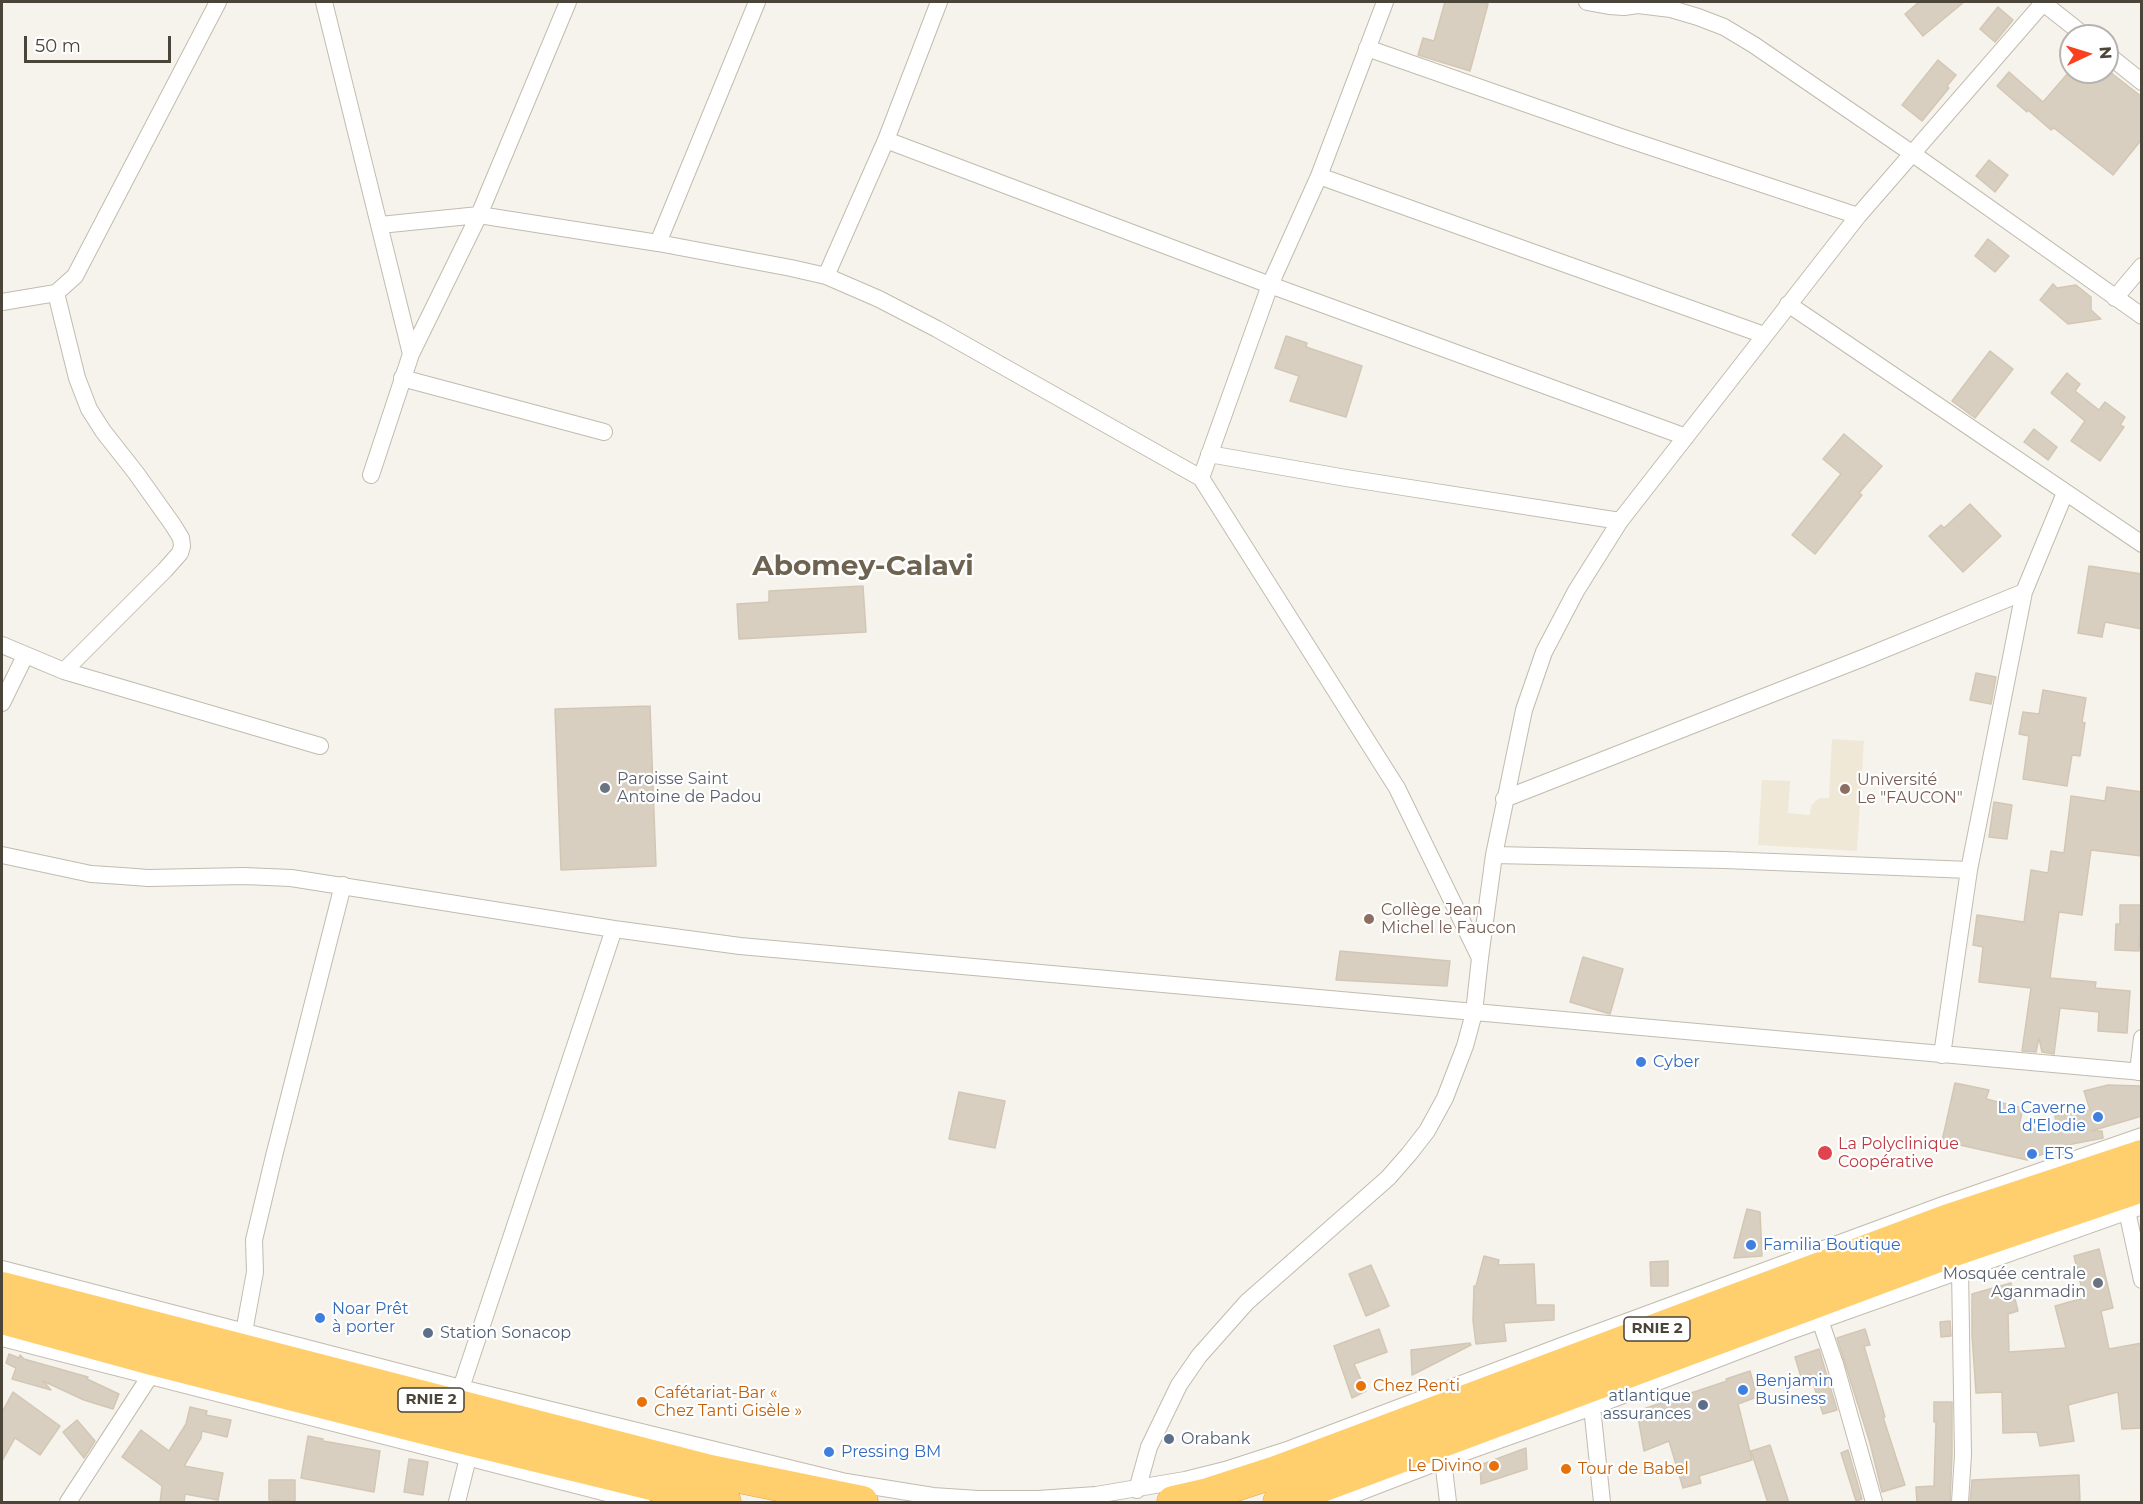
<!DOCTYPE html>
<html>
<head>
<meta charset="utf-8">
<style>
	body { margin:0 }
	#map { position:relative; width:2143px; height:1504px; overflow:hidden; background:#f6f3ec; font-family:Montserrat,sans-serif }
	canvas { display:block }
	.frame { position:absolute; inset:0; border:3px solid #4b4439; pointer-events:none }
	.north { position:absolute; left:2059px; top:24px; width:60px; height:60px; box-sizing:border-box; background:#fff; border:2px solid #b7b4b0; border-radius:50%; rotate:86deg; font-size:16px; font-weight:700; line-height:24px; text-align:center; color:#4b4439 }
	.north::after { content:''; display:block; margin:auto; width:21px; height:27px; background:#fc3f1d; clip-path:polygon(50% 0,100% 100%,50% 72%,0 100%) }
	.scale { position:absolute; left:24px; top:36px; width:147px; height:27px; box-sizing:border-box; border:3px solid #4b4439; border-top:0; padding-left:8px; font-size:18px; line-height:21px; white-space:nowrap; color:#4b4439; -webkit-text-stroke:4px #fff; paint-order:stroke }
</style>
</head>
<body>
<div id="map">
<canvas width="2143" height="1504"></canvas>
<div class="frame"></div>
<div class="north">N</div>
<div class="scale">50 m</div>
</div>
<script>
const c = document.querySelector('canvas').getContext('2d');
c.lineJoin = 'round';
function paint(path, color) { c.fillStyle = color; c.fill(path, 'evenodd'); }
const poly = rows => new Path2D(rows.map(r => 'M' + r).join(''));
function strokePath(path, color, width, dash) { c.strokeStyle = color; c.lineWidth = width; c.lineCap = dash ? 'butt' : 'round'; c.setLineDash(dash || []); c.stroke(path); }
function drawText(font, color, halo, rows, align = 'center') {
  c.font = font + ' Montserrat,sans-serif'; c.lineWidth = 4.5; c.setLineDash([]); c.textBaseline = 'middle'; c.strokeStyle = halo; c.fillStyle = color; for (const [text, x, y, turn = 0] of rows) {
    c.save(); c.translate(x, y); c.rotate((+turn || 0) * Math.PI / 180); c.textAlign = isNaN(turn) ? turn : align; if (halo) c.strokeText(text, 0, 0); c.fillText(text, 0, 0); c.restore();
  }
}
paint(poly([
	[1832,739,1864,741,1857,851,1758,845,1762,780,1790,781,1788,813,1810,815,1811,806,1815,801,1821,798,1829,798]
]), '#efe8d6');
const building = poly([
	[1445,2,1478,2,1488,4,1470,71,1418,55,1423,38,1434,41,1445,2],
	[1919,2,1964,2,1923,36,1905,14,1919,2],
	[1998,7,2013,20,1995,42,1980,29,1998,7],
	[1938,60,1956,75,1947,86,1949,88,1922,121,1902,105,1938,60],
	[2009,72,2043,102,2069,72,2110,72,2142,97,2142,139,2113,175,2054,128,2051,130,2028,110,2027,112,1997,86,2009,72],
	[1989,160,2008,175,1995,192,1976,176,1989,160],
	[1988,239,2009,256,1995,272,1975,256,1988,239],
	[2053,284,2057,288,2076,285,2091,297,2091,310,2101,319,2068,324,2040,300,2053,284],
	[1286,336,1307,343,1306,347,1362,366,1346,417,1290,401,1299,376,1275,368,1286,336],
	[1990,351,2013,369,1975,418,1952,401,1990,351],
	[2067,373,2080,384,2075,391,2099,410,2105,402,2125,417,2120,425,2124,427,2100,461,2071,441,2085,421,2051,393,2067,373],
	[2034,429,2057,447,2048,460,2024,442,2034,429],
	[1844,434,1882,466,1859,493,1862,495,1815,554,1792,535,1841,474,1823,459,1844,434],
	[1970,504,2001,536,1963,572,1929,536,1941,525,1944,528,1970,504],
	[2089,566,2142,574,2142,629,2105,622,2102,637,2078,633,2089,566],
	[863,586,866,632,739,639,737,604,769,602,769,591,863,586],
	[1976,673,1996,677,1991,704,1970,700,1976,673],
	[2043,690,2086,698,2082,722,2085,723,2080,756,2072,755,2067,786,2023,779,2029,736,2019,734,2023,712,2039,714,2043,690],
	[650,706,656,866,561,870,555,709,650,706],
	[2107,787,2142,792,2142,856,2091,850,2082,915,2059,912,2050,978,2096,982,2095,988,2130,991,2127,1033,2098,1031,2099,1012,2060,1008,2054,1054,2042,1052,2039,1038,2036,1052,2022,1051,2031,988,1979,982,1983,947,1973,945,1977,915,2024,922,2031,870,2048,873,2051,851,2064,853,2071,796,2105,801,2107,787],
	[1994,802,2012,805,2007,839,1989,837,1994,802],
	[2120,905,2141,905,2139,951,2115,950,2116,924,2120,924,2120,905],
	[1340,951,1450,961,1447,986,1336,980,1340,951],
	[1583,957,1623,969,1610,1014,1570,1002,1583,957],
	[1955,1083,1989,1090,1986,1099,2023,1108,2019,1126,2038,1130,2058,1131,2055,1116,2090,1110,2084,1091,2108,1085,2142,1086,2142,1116,2091,1131,2102,1131,2103,1138,2057,1147,2057,1149,2027,1160,1942,1141,1955,1083],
	[959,1092,1005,1101,995,1148,949,1139,959,1092],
	[1747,1209,1760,1212,1762,1256,1734,1258,1747,1209],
	[2099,1249,2113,1308,2101,1311,2109,1349,2142,1343,2142,1428,2122,1429,2118,1392,2068,1405,2074,1441,2040,1446,2037,1432,2003,1433,2002,1392,1976,1393,1972,1335,1972,1294,2011,1283,2018,1311,2008,1314,2009,1352,2066,1348,2055,1306,2084,1298,2074,1256,2099,1249],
	[1484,1256,1499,1260,1498,1265,1534,1264,1536,1305,1554,1305,1554,1320,1504,1323,1506,1341,1476,1344,1473,1321,1474,1286,1476,1286,1484,1256],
	[1668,1261,1668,1286,1651,1286,1650,1262,1668,1261],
	[1371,1265,1389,1306,1366,1316,1349,1274,1371,1265],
	[1950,1321,1951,1336,1941,1337,1940,1322,1950,1321],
	[1379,1329,1387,1352,1354,1364,1366,1391,1352,1398,1334,1346,1379,1329],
	[1865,1329,1870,1345,1864,1346,1885,1417,1883,1417,1905,1485,1882,1492,1870,1443,1837,1338,1865,1329],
	[1470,1343,1471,1345,1412,1375,1411,1350,1470,1343],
	[1819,1349,1837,1410,1823,1414,1810,1374,1801,1377,1795,1357,1819,1349],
	[9,1354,19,1358,20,1355,24,1359,88,1377,87,1379,119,1394,113,1409,84,1400,43,1381,51,1390,12,1379,16,1368,6,1363,9,1354],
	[1750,1371,1757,1397,1738,1404,1752,1460,1699,1476,1701,1483,1683,1488,1669,1441,1644,1451,1637,1411,1727,1381,1726,1379,1750,1371],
	[13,1392,60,1426,40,1455,15,1438,2,1461,2,1412,13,1392],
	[1934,1402,1952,1402,1952,1455,1950,1503,1917,1503,1916,1487,1934,1486,1936,1422,1934,1422,1934,1402],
	[190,1407,207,1411,206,1415,231,1420,227,1437,202,1431,201,1438,184,1466,223,1473,218,1500,185,1494,184,1503,160,1503,162,1486,122,1457,141,1430,169,1451,186,1424,190,1407],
	[77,1420,95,1441,84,1458,63,1432,77,1420],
	[308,1436,323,1439,323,1441,380,1451,374,1492,301,1478,308,1436],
	[1770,1445,1789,1503,1768,1503,1751,1451,1770,1445],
	[1526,1448,1527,1469,1481,1484,1480,1465,1526,1448],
	[1848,1450,1862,1499,1856,1501,1841,1453,1848,1450],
	[409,1459,428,1462,423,1495,404,1492,409,1459],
	[2079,1475,2080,1503,1970,1503,1972,1480,2079,1475],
	[269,1480,295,1480,295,1501,269,1500,269,1480]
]);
paint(building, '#d8cfc1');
strokePath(building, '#d3c7b4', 1.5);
const street = poly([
	[324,2,411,354],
	[1587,2,1609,6,1624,7,1638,5,1671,9,1698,17,1724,27,1754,45,1913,154,2142,316],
	[2042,2,2085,36],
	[1367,48,1618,136,1858,216],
	[2107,54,2142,82],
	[886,140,1270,285,1686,437],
	[1319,176,1764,335],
	[380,225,479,215,658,243,791,268,826,276,879,299,937,329,1201,478,1397,788,1480,958],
	[658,243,757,2],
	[826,276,886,140,939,2],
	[56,293,77,378,89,409,103,431,136,473,173,525,181,538,182,546,180,553,165,570,64,671],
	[2115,298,2142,266],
	[2,302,56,293,75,276,218,2],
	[1788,304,2142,544],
	[402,378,604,432],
	[1209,454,1346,478,1620,521],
	[371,475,411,354,479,215,568,2],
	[1201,478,1270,285,1319,176,1385,2],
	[2,645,64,671,320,746],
	[2,703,25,656],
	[1504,799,1863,658,2024,592],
	[2,855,91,874,122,876,148,878,244,876,291,878,614,929,740,946,2142,1072],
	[1494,855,1725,860,1969,870],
	[1942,1055,1969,870,2024,592,2065,493],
	[2138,1072,2142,1038],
	[2127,1211,2142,1280],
	[2,1269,461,1388,846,1482,933,1496,978,1499,1038,1499,1096,1495,1185,1480,1225,1470,1290,1449,1572,1342,1943,1205,2142,1136],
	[1960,1269,1963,1455,1960,1502],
	[1820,1320,1835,1364,1874,1502],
	[244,1332,255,1272,254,1240,274,1156,343,885],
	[2,1338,642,1502],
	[461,1388,614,929],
	[1592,1407,1602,1502],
	[1443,1460,1448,1502],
	[1137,1490,1149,1447,1179,1385,1199,1356,1247,1302,1388,1178,1409,1154,1427,1131,1445,1098,1465,1046,1474,1013,1480,958,1494,855,1524,710,1544,652,1576,591,1620,521,1858,216,2044,2],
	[68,1502,150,1376],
	[457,1502,468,1458],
	[1334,1502,1443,1460,1592,1407,1785,1333,2142,1206]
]);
const highway = poly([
	[2,1288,710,1471,862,1502],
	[2,1318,152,1359,463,1438,725,1502],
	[1173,1502,1208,1494,1276,1472,1946,1221,2142,1156],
	[1279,1502,1960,1248,2142,1186]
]);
strokePath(street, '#c2bbae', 18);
strokePath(highway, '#e0a43c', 33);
strokePath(street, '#fff', 16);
strokePath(highway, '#ffcf6e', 32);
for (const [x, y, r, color] of [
	[605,788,6,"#6b7280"],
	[1845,789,6,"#8d6e63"],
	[1369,919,6,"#8d6e63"],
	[1641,1062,6,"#3f7fe0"],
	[2098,1117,6,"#3f7fe0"],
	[1825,1153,8,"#e0444e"],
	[2032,1154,6,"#3f7fe0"],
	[1751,1245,6,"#3f7fe0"],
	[2098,1283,6,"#6b7280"],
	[320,1318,6,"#3f7fe0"],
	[428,1333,6,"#5c6f8a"],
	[1361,1386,6,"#e8710a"],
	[1743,1390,6,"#3f7fe0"],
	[642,1402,6,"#e8710a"],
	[1703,1405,6,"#5c6f8a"],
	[1169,1439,6,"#5c6f8a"],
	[829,1452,6,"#3f7fe0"],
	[1494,1466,6,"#e8710a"],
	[1566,1469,6,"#e8710a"]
]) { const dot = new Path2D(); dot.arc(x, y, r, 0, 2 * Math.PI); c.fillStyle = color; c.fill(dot); strokePath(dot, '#fff', 2); }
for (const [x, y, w] of [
	[1657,1329,66],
	[431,1400,66]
]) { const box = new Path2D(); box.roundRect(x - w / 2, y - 12, w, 24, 4.5); c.fillStyle = '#fff'; c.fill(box); strokePath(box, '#4b4439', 1.5); }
drawText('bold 15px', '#4b4439', null, [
	["RNIE 2",1657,1329],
	["RNIE 2",431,1400]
]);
drawText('16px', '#5b616d', '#fff', [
	["Paroisse Saint",617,779],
	["Antoine de Padou",617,797],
	["Mosquée centrale",2086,1274,"right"],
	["Aganmadin",2086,1292,"right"]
], 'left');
drawText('16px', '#785e54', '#fff', [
	["Université",1857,780],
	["Le \"FAUCON\"",1857,798],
	["Collège Jean",1381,910],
	["Michel le Faucon",1381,928]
], 'left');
drawText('16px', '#366cbe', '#fff', [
	["Cyber",1653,1062],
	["La Caverne",2086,1108,"right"],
	["d'Elodie",2086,1126,"right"],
	["ETS",2044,1154],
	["Familia Boutique",1763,1245],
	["Noar Prêt",332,1309],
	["à porter",332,1327],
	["Benjamin",1755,1381],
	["Business",1755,1399],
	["Pressing BM",841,1452]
], 'left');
drawText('16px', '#be3a42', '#fff', [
	["La Polyclinique",1838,1144],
	["Coopérative",1838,1162]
], 'left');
drawText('16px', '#4e5e75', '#fff', [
	["Station Sonacop",440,1333],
	["atlantique",1691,1396,"right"],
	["assurances",1691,1414,"right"],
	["Orabank",1181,1439]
], 'left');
drawText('16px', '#c56008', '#fff', [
	["Chez Renti",1373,1386],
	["Cafétariat-Bar «",654,1393],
	["Chez Tanti Gisèle »",654,1411],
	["Le Divino",1482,1466,"right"],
	["Tour de Babel",1578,1469]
], 'left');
drawText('bold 28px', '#6e6250', '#fff', [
	["Abomey-Calavi",863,567]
]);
</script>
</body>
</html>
